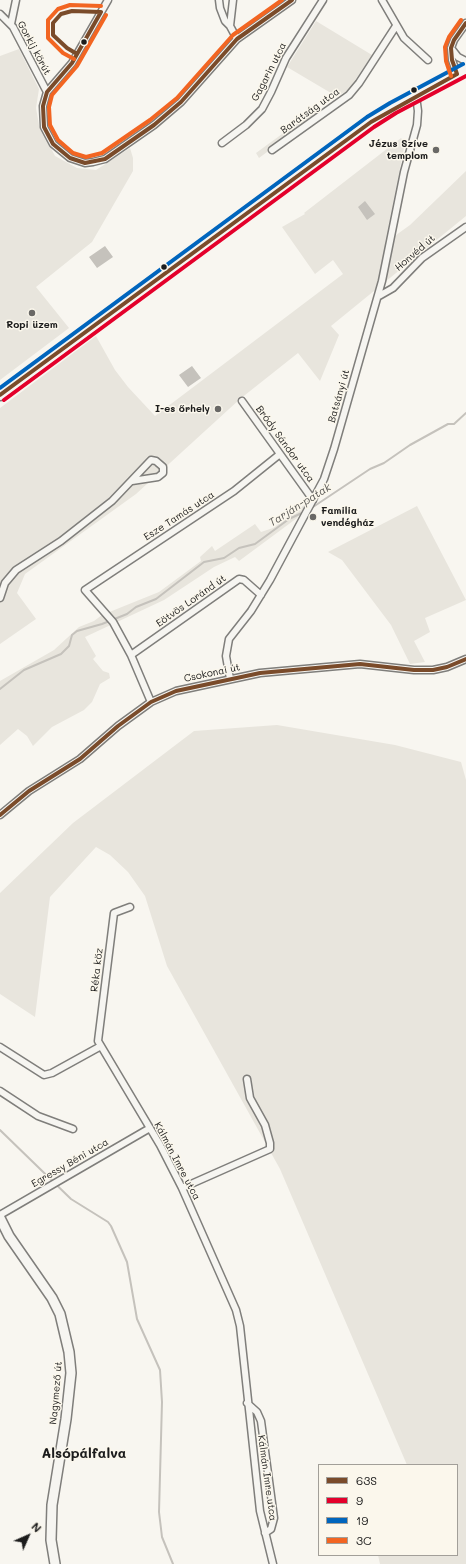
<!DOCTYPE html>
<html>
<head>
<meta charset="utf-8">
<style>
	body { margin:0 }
	#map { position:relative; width:466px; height:1564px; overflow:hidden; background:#f8f6f0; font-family:Mali,sans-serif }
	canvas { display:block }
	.legend { position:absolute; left:318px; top:1464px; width:140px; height:92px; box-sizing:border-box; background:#fbf7ec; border:1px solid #a29f99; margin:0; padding:5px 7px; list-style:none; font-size:12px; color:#1c1c1c }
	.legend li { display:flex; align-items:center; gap:8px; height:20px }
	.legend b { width:20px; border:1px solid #a29f99 }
	.north { position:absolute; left:8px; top:1516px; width:40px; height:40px; -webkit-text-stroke:3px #fbf7ec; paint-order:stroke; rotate:45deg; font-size:11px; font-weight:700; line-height:16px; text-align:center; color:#1c1c1c }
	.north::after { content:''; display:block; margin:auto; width:14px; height:18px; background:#1c1c1c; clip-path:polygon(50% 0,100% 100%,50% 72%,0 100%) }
</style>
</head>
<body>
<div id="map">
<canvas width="466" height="1564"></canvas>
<ul class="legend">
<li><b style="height:5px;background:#7a4b2a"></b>63S</li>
<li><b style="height:5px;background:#e4002b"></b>9</li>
<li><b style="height:5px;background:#0065bd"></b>19</li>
<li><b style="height:5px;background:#f26522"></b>3C</li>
</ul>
<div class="north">N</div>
</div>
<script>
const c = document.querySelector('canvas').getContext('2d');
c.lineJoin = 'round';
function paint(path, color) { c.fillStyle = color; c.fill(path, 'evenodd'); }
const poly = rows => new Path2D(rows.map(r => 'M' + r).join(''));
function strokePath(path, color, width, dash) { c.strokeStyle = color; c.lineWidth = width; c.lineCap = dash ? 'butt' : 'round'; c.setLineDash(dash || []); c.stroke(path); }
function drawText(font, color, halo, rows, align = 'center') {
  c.font = font + ' Mali,sans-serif'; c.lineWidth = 3; c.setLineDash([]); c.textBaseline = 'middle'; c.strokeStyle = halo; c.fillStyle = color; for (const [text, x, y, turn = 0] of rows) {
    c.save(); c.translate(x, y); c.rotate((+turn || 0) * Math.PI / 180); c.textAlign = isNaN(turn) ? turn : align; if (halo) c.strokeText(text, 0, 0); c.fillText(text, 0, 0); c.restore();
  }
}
paint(poly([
	[316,21,372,55,348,91,336,96,287,67],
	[19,49,39,89,36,108,39,125,55,156,77,168,96,170,130,148,133,158,133,171,92,242,36,287,69,328,0,380,0,56],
	[319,107,322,111,259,158,256,153],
	[401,138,405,143,385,243,410,225,466,171,466,216,331,326,339,335,320,381,298,353,240,399,136,494,25,574,17,593,36,619,0,644,0,408,96,336,115,370,128,387,155,416,343,274,333,260,315,274,282,227,305,214,304,213],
	[307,503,297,518,239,561,235,557,214,567,164,600,85,637,96,656,93,659,103,671,109,673,110,678,100,684,92,702,84,710,52,727,33,746,27,736,18,729,0,745,0,681,54,650,79,627,94,621,102,615,159,592,201,561,200,557,212,546,215,551,255,524,261,532,273,528],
	[417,506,466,600,425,618,430,632,414,641,425,662,410,664,391,625,342,560,328,552],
	[277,725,395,745,461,762,466,780,466,1564,380,1564,378,1555,457,1555,457,1465,407,1465,280,1169,167,966,145,896,128,872,110,855,96,847,50,897,35,1017,0,994,0,893,73,823,194,731]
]), '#e8e5dd');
paint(poly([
	[365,201,375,214,367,220,358,207],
	[105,246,113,257,97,268,89,257],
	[192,366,201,378,188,387,179,375]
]), '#c5c2bc');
strokePath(poly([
	[310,509,370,469,384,463,410,445,448,424,454,424,466,413],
	[0,689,24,670,61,654,69,646,72,635,77,631,102,624,127,614,136,607,156,599,204,562,224,558,239,548,255,544,289,519,306,511],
	[0,1130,71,1199,108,1222,111,1226,127,1262,137,1319,160,1370,162,1402,159,1512,162,1537,173,1564]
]), '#c5c2bc', 2);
const minor = poly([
	[108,0,72,63,47,92,43,106,44,127,53,144,70,158,85,163,93,162,105,159,154,125,181,102,237,39,292,0],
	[219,0,220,8,225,21,230,26],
	[233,0,230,26,237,39],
	[382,0,404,38,428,60],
	[0,14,13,27,47,92],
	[11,24,16,0],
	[451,48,458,57,466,61],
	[457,74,452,60,451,48,454,40,466,23],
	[222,143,246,125,262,109,271,92,286,58,323,0],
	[272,150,349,95,359,83,396,26],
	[379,296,393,288,422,258,466,227],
	[242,401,313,500],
	[0,598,5,583,16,570,61,541,112,501,151,460,156,461,163,467,163,473,158,477,132,481],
	[131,655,239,579,244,580,261,595],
	[230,679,226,656,229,639,251,611,270,580,324,479,334,449,382,281,404,172,417,125,418,111,416,96],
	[151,702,131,655,113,622,85,590,234,491,280,454],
	[0,815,29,791,80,759,118,726,151,702,176,691,260,673,360,664,414,670,433,670,447,667,466,659],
	[130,907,114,913,98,1041,160,1145,182,1188,236,1310,240,1326,260,1511,273,1564],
	[0,1047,44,1075,52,1073,101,1046],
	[0,1091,38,1116,73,1129],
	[182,1188,270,1149,270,1143,265,1125,250,1098,247,1079],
	[0,1215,150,1128],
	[247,1403,257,1412,261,1421,274,1518,271,1529,265,1533]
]);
const secondary = poly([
	[0,1218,9,1236,52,1298,60,1314,69,1352,71,1373,66,1419,52,1505,51,1540,55,1564]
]);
const primary = poly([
	[0,395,371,122,393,108,466,69]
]);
strokePath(minor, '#7f7e7b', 9);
strokePath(secondary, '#7f7e7b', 12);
strokePath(primary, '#7f7e7b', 13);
strokePath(minor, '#f6f5f1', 6);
strokePath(secondary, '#f6f5f1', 9);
strokePath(primary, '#f6f5f1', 10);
strokePath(poly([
	[101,12,72,63,47,92,43,106,44,127,53,144,70,158,85,163,105,159,154,125,181,102,237,39,292,0],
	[77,54,67,48,53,35,53,23,61,14,72,11,101,12],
	[457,74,452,60,451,48,454,40,466,23],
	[0,395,371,122,457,74],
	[0,815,29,791,80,759,118,726,151,702,176,691,260,673,360,664,414,670,433,670,447,667,466,659]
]), '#7a4b2a', 4);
strokePath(poly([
	[4,400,374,127,396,113,466,76]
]), '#e4002b', 4);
strokePath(poly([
	[0,388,367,117,390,103,463,64]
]), '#0065bd', 4);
strokePath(poly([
	[106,15,77,66,52,95,49,107,50,125,58,140,73,153,86,157,102,153,150,120,177,98,233,35,282,0],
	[74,59,63,53,48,38,48,20,58,9,70,5,101,6],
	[451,76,446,61,445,47,449,37,461,20]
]), '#f26522', 4);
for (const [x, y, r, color] of [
	[84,42,3.5,"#1c1c1c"],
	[414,90,3.5,"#1c1c1c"],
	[436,150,4,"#696866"],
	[164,267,3.5,"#1c1c1c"],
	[32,313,4,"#696866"],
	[218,409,4,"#696866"],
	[313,517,4,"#696866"]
]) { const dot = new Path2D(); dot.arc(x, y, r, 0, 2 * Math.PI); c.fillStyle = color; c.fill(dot); strokePath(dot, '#fbf7ec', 1.5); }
drawText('10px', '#1c1c1c', '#fbf7ec', [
	["Gorkij körút",34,48,62],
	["Gagarin utca",269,72,-63],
	["Barátság utca",310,111,-36],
	["Honvéd út",415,253,-41],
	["Batsányi út",339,396,-74],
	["Bródy Sándor utca",285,444,54],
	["Esze Tamás utca",179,516,-33],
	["Eötvös Loránd út",191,601,-35],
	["Csokonai út",212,673,-12],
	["Réka köz",97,970,-83],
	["Kálmán Imre utca",177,1161,62],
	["Egressy Béni utca",70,1163,-30],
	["Nagymező út",56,1393,-85],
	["Kálmán Imre utca",267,1478,82]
]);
drawText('bold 10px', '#1c1c1c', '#fbf7ec', [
	["Jézus Szíve",428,144],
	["templom",428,156],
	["Ropi üzem",32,325,"center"],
	["I-es őrhely",210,409],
	["Familia",321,511,"left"],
	["vendégház",321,523,"left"]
], 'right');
drawText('italic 11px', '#575653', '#fbf7ec', [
	["Tarján-patak",300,505,-32]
]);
drawText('bold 14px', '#1c1c1c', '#fbf7ec', [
	["Alsópálfalva",84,1454]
]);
</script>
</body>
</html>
